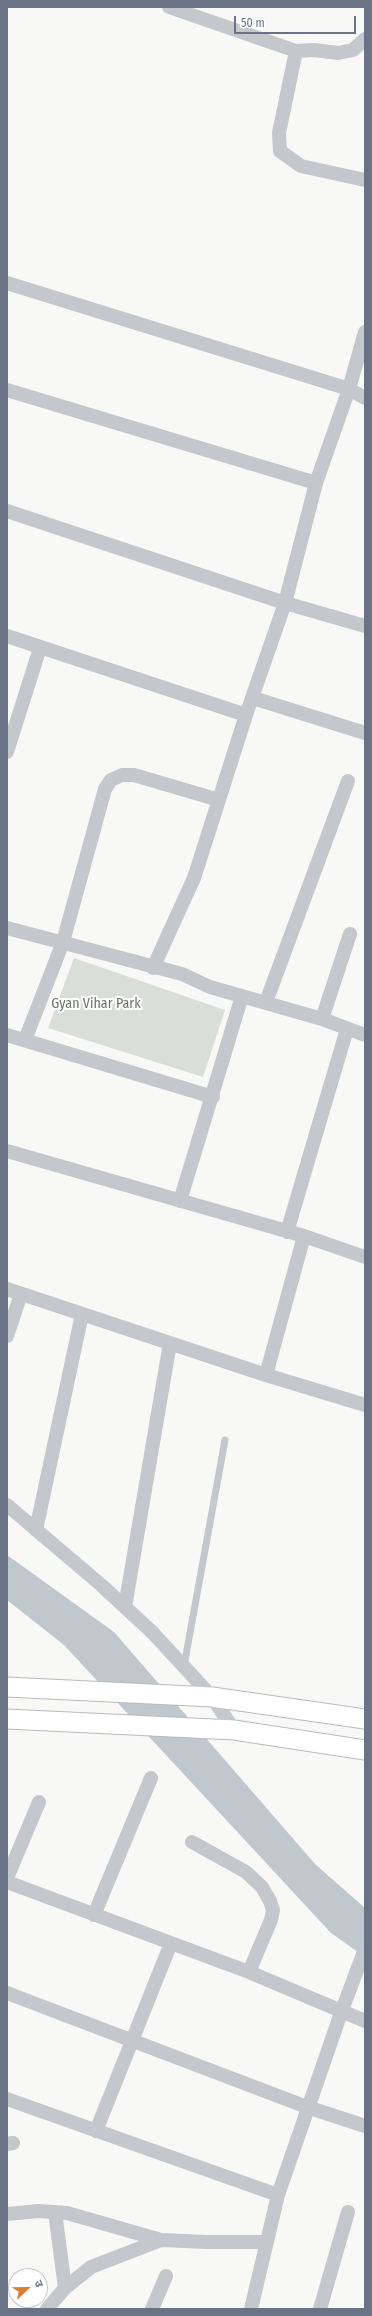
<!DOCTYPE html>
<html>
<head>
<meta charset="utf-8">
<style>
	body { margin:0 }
	#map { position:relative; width:372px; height:2316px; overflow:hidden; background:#f8f8f6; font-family:"Fira Sans Condensed","Noto Sans Devanagari",sans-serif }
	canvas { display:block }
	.frame { position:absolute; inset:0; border:8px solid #697385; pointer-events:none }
	.north { position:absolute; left:8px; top:2268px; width:40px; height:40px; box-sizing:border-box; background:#fff; border:1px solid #c3c7ce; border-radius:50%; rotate:68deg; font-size:11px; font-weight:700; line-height:16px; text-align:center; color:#697385 }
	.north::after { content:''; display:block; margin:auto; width:14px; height:18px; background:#d87c36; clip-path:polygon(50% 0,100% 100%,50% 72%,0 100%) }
	.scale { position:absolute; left:234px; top:16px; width:122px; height:18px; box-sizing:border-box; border:2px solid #697385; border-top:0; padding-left:5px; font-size:12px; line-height:14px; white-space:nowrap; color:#697385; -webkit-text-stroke:3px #fff; paint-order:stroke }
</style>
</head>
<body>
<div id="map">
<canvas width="372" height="2316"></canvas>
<div class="frame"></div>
<div class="north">उ</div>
<div class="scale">50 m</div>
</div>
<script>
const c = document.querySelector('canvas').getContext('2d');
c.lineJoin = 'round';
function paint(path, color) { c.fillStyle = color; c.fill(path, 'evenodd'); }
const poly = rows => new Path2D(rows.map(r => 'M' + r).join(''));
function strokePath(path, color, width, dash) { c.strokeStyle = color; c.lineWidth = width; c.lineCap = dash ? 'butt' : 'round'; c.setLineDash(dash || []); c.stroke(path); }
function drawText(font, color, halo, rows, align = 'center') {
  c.font = font + ' "Fira Sans Condensed",sans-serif'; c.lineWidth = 4; c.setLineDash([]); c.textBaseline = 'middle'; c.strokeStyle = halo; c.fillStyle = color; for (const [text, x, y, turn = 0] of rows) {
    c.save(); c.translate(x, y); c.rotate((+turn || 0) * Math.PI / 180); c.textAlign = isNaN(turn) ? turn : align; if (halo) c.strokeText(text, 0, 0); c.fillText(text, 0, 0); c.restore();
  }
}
paint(poly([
	[74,958,225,1010,203,1077,48,1028]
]), '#d9dfd7');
paint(poly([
	[7,1555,114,1632,315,1864,365,1908,365,1957,331,1933,64,1645,7,1600]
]), '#c0c7cd');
const secondary = poly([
	[7,1687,212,1697,365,1719],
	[7,1719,234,1730,365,1750]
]);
strokePath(secondary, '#b7babf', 21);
strokePath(poly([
	[184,1666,225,1440]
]), '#c4c7cb', 7);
strokePath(poly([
	[169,7,296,51,314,50,338,53,353,50,365,39],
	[296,51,279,133,280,151,301,166,365,180],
	[7,283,349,389,365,398],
	[7,390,316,483],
	[7,511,285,603,365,626],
	[7,636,246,715],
	[253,698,365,733],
	[7,752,40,648],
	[7,928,182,974,210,987,322,1019,365,1035],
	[153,968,194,878,246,715,285,603,316,483,349,389,365,332],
	[266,1002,348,781],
	[322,1019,350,934],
	[7,1035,213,1097],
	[25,1040,63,942,105,789,111,780,122,775,134,775,219,800],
	[7,1151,304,1236,365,1257],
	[180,1201,242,996],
	[287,1232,347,1029],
	[304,1236,266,1375,365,1405],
	[7,1289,266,1375],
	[7,1336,21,1294],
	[7,1505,100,1584,152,1632,212,1697,234,1730],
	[36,1530,82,1314],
	[125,1607,170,1343],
	[192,1842,246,1872,262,1887,270,1901,273,1910,271,1920,249,1972],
	[7,1878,39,1802],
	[7,1882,249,1972,365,2021],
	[94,1915,151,1778],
	[7,1993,307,2107,365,2126],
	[7,2099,278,2195],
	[96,2131,171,1943],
	[7,2144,13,2143],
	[55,2212,65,2288],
	[7,2214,39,2211,67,2213,161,2240,207,2242,266,2242],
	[47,2309,65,2288,91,2267,161,2240],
	[152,2309,166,2276],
	[251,2309,278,2195,342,2010,365,1949],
	[320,2309,348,2212]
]), '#c4c7cb', 14);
strokePath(secondary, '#fff', 19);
drawText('14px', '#647764', '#fff', [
	["Gyan Vihar Park",96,1004]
]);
</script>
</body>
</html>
